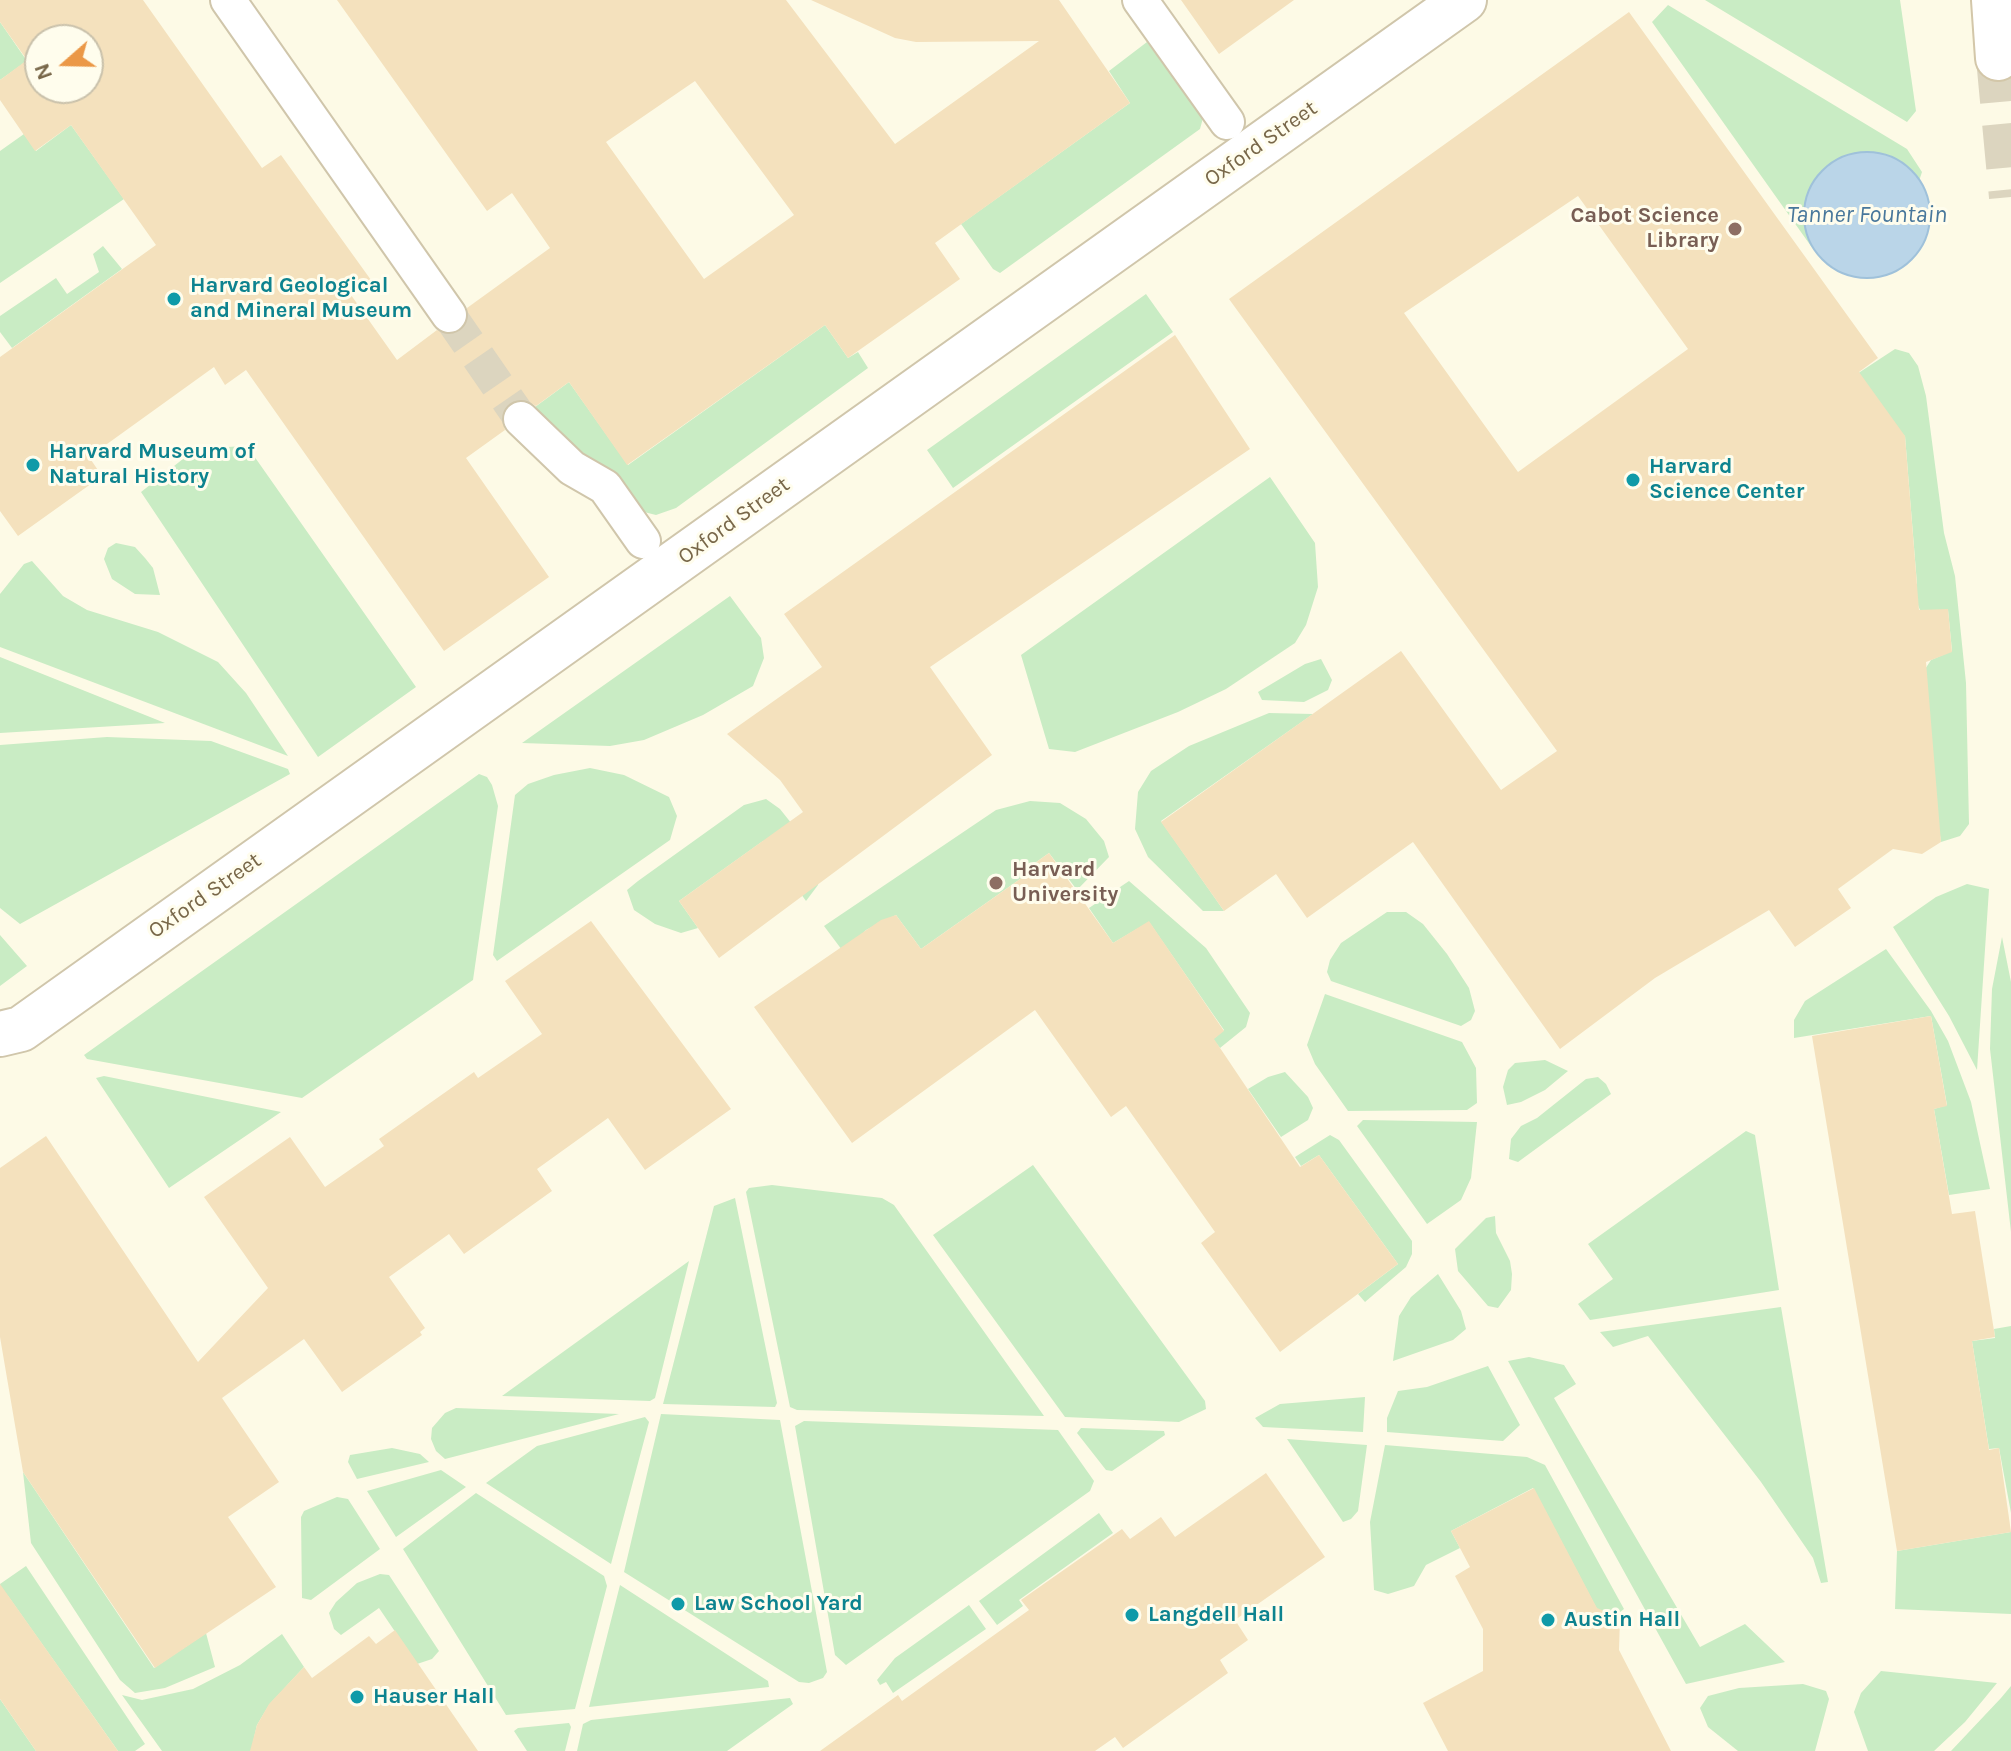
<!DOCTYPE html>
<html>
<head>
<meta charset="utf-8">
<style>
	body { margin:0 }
	#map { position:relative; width:2011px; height:1751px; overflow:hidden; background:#fdfae6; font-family:Karla,sans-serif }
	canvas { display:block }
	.north { position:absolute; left:24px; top:24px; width:80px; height:80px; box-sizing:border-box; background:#fffded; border:2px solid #c9c1ab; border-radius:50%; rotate:250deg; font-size:22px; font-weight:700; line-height:32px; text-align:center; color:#786749 }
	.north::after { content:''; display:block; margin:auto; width:28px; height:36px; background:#eb9847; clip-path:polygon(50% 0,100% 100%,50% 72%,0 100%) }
</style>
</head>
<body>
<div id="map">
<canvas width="2011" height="1751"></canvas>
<div class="north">N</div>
</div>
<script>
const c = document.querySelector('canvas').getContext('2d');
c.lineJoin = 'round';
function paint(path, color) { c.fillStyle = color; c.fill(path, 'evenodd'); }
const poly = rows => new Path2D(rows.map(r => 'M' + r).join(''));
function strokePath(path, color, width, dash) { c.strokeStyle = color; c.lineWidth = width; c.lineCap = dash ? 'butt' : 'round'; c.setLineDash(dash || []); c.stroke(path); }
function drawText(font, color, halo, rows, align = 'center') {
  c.font = font + ' Karla,sans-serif'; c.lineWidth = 6; c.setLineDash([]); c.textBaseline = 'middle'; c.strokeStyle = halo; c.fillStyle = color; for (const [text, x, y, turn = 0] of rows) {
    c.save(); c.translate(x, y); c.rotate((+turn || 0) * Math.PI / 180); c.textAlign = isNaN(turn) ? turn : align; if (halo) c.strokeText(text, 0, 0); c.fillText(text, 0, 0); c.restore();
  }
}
paint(poly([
	[1705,0,1900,0,1916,111,1907,122],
	[1668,5,1907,149,1922,172,1919,181,1914,173,1810,188,1804,208,1805,229,1813,249,1652,22],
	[0,22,27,61,0,80],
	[1147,42,1203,118,1200,129,1000,273,993,269,961,224,1130,103,1109,71],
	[71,125,124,199,0,283,0,151,24,134,36,151],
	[103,246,122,269,12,348,0,332,0,316,56,278,67,294,99,272,93,254],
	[1146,294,1173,332,953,488,927,450],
	[825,325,848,358,858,352,868,368,676,508,656,515,644,512,603,466,559,441,535,407,569,382,628,465],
	[1895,349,1909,353,1918,366,1926,396,1944,533,1955,576,1966,683,1969,824,1960,836,1941,842,1918,680,1931,660,1952,651,1948,610,1920,610,1911,588,1917,584,1905,436,1828,393],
	[247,446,416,687,318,757,141,492,188,455,208,448],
	[1270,477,1315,543,1318,587,1306,625,1295,643,1226,689,1178,712,1075,752,1049,749,1021,655],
	[116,543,135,547,145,558,153,568,160,595,135,594,112,579,104,559,108,548],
	[32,561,63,596,87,610,158,632,218,662,246,693,288,756,0,647,0,594,24,564],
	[730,596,761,638,764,658,753,686,703,715,644,740,610,746,522,743],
	[0,657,165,723,0,733],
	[1321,659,1332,680,1328,690,1304,702,1262,700,1258,692,1305,664],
	[1269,713,1313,714,1161,821,1224,911,1203,911,1148,857,1135,829,1138,792,1151,771,1189,746],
	[107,737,211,741,288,769,290,774,20,924,0,908,0,745],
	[590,768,624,775,669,797,677,816,670,840,497,961,493,955,515,795,528,784,554,775],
	[479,774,487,777,492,785,498,806,473,980,302,1098,87,1059,84,1055],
	[766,799,780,809,815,853,820,866,818,885,806,901,763,841,679,901,698,928,681,933,655,924,634,910,627,890,638,881,744,805],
	[1030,801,1060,803,1086,819,1104,841,1109,857,1077,890,1049,853,1021,873,1023,877,921,949,896,915,866,930,845,954,824,926,996,810],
	[1129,881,1206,948,1250,1013,1246,1027,1220,1048,1213,1039,1224,1030,1149,922,1113,943,1089,908],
	[1967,884,1989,889,1977,1070,1949,1016,1893,927,1936,897],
	[1387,912,1406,912,1423,924,1447,954,1469,988,1475,1011,1471,1020,1461,1026,1331,981,1327,972,1330,960,1341,943],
	[0,935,27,966,0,986],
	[2002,937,2011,982,2011,1232,1990,1049,1992,989],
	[1886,949,1931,1011,1948,1041,1971,1102,1990,1189,1949,1195,1934,1109,1947,1105,1931,1016,1794,1038,1794,1020,1805,1001],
	[1325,994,1462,1042,1476,1068,1477,1103,1467,1110,1348,1111,1315,1064,1307,1045],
	[1545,1060,1568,1071,1545,1090,1521,1102,1507,1105,1503,1087,1508,1070,1515,1063],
	[1285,1072,1308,1097,1313,1108,1308,1120,1281,1137,1248,1089,1268,1077],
	[104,1076,281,1112,169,1188,96,1078],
	[1598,1077,1606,1084,1611,1094,1518,1162,1509,1159,1511,1139,1521,1126,1537,1118,1586,1079],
	[1363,1120,1477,1122,1471,1178,1461,1200,1427,1224,1357,1126],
	[1746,1131,1755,1135,1779,1290,1590,1320,1578,1304,1613,1279,1588,1244],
	[1330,1135,1339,1140,1412,1241,1412,1254,1406,1267,1365,1302,1358,1294,1398,1264,1319,1155,1301,1166,1295,1157],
	[1033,1165,1205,1401,1206,1409,1179,1422,1065,1417,933,1235],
	[772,1185,882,1198,894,1205,1044,1416,797,1410,790,1407,746,1192,749,1188],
	[735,1198,777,1403,775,1407,663,1404,714,1206],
	[1495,1216,1496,1233,1510,1261,1512,1274,1511,1290,1498,1308,1488,1306,1458,1271,1455,1249,1486,1218],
	[689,1261,655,1398,650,1401,502,1396],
	[1438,1274,1461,1311,1466,1329,1453,1340,1393,1361,1399,1316,1411,1297],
	[1781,1307,1828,1582,1821,1583,1813,1558,1761,1482,1648,1336,1613,1347,1600,1332],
	[2011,1326,2011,1513,1999,1448,1989,1449,1972,1341,1995,1338,1994,1329],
	[1529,1357,1564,1365,1576,1384,1554,1398,1700,1647,1745,1624,1785,1662,1686,1684,1508,1361],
	[1488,1366,1520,1425,1503,1441,1387,1432,1387,1418,1398,1391,1427,1387],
	[1365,1397,1363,1432,1263,1427,1255,1418,1280,1404],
	[456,1408,619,1414,445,1459,436,1451,431,1439,432,1428,445,1413],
	[661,1414,780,1420,827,1672,823,1678,809,1683,799,1682,624,1572],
	[645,1417,649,1422,611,1564,486,1483,537,1446],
	[804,1421,1058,1430,1094,1481,1090,1491,846,1665,835,1655,795,1426],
	[1081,1428,1164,1431,1165,1435,1112,1471,1106,1470,1077,1433],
	[1287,1439,1367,1445,1358,1511,1351,1519,1343,1522],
	[1385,1445,1527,1457,1545,1465,1624,1609,1615,1616,1599,1613,1533,1488,1451,1531,1460,1548,1426,1565,1414,1586,1388,1594,1374,1590,1370,1522],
	[392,1448,420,1454,429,1462,357,1479,348,1462,350,1455],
	[441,1470,466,1487,396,1537,367,1491],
	[23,1472,154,1668,206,1633,215,1667,165,1688,135,1693,120,1680,31,1543],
	[476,1493,604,1576,607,1586,575,1709,506,1715,403,1549],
	[337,1497,348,1499,380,1549,311,1600,302,1598,301,1517,304,1511],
	[1099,1513,1113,1533,1019,1600,1023,1606,997,1625,979,1601],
	[2011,1532,2011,1614,1895,1609,1897,1551],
	[26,1566,145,1744,135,1751,118,1751,8,1596,0,1595,0,1584],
	[380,1574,389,1575,439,1651,432,1659,417,1664,379,1608,341,1635,334,1629,329,1613,336,1602,357,1583],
	[620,1585,768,1681,769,1687,589,1707],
	[969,1605,986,1629,893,1693,886,1682,880,1685,877,1680,895,1658],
	[282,1634,304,1667,269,1705,257,1725,251,1751,162,1751,122,1695,142,1700,193,1689,240,1665],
	[1881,1671,1997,1683,1965,1722,1934,1751,1868,1751,1854,1712,1861,1693],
	[1803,1684,1826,1691,1829,1699,1815,1751,1738,1751,1708,1727,1700,1708,1708,1696,1739,1688],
	[2011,1686,2011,1751,1951,1751,2001,1698],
	[790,1698,793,1704,727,1751,577,1751,583,1724,591,1720],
	[0,1699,36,1751,0,1751],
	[569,1723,571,1727,565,1751,527,1751,514,1731,518,1728]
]), '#c9ecc4');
const water = poly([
	'1804 215a63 63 0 1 1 126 0a63 63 0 1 1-126 0Z'
]);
paint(water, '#bad5e8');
strokePath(water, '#9fc1da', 2);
paint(poly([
	[0,0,143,0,262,168,281,155,371,280,351,295,397,360,437,330,450,335,461,331,467,323,467,308,550,248,512,193,487,211,337,0,786,0,895,144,1039,41,916,42,895,38,811,0,1059,0,1130,103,935,243,960,279,848,358,825,325,627,465,569,382,536,406,525,400,507,405,502,415,505,430,466,458,549,577,444,651,246,370,225,385,214,367,89,457,102,476,18,536,0,511,0,357,156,245,71,125,35,151,0,100,0,80,27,60,0,22],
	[40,40,88,40,88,88,40,88],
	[695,81,794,215,704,279,606,142],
	[1181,0,1294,0,1219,54],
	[1629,12,1878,358,1859,372,1905,436,1919,610,1948,609,1952,652,1926,662,1941,842,1922,854,1893,849,1838,889,1851,908,1795,947,1769,910,1655,978,1560,1049,1413,842,1307,918,1276,874,1224,911,1161,822,1401,651,1501,790,1557,751,1229,299],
	[1578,196,1688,349,1518,472,1404,313],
	[1175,335,1250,449,930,667,992,755,719,958,679,901,803,812,780,780,727,734,822,667,784,614],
	[1049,853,1113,943,1149,921,1224,1031,1214,1039,1300,1167,1319,1155,1398,1264,1280,1352,1201,1243,1215,1232,1126,1106,1111,1117,1035,1010,852,1143,754,1007,881,920,896,915,921,949,1023,877,1021,873],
	[591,921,731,1109,645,1170,608,1118,537,1169,552,1191,464,1254,449,1234,389,1277,425,1328,420,1332,422,1335,342,1392,304,1339,222,1398,279,1482,228,1517,276,1587,155,1668,23,1472,0,1337,0,1168,46,1136,198,1362,268,1288,204,1197,290,1137,325,1187,384,1146,379,1139,474,1072,478,1078,542,1034,505,981],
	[1931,1016,1947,1106,1934,1109,1952,1214,1975,1211,1995,1337,1972,1341,1989,1450,1999,1448,2011,1532,1897,1551,1812,1036],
	[1266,1473,1325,1557,1235,1620,1248,1640,1220,1660,1228,1673,1123,1748,1115,1737,1095,1751,820,1751,898,1695,902,1701,1029,1610,1021,1600,1122,1529,1130,1539,1161,1517,1175,1537],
	[1534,1488,1597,1608,1620,1618,1619,1650,1671,1751,1448,1751,1423,1703,1483,1671,1483,1629,1455,1576,1470,1567,1451,1531],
	[0,1584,118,1751,36,1751,0,1699],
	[395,1630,478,1751,250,1751,257,1725,269,1704,304,1667,312,1678,369,1636,376,1644]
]), '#f4e1bd');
strokePath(poly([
	[449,315,521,419]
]), '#dcd5bf', 34, [34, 17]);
strokePath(poly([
	[1998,58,2011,197]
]), '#dcd5bf', 44, [44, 22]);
const pedestrian = poly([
	[228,0,449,315],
	[1140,0,1227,122],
	[521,419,572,468,605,487,643,541]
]);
const tertiary = poly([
	[0,1034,21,1029,1464,0]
]);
const secondary = poly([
	[1994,0,1998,58]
]);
strokePath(pedestrian, '#d0c6ab', 38);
strokePath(tertiary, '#d0c6ab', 48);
strokePath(secondary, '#d3c7a9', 48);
strokePath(pedestrian, '#fff', 34);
strokePath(tertiary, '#fff', 44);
strokePath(secondary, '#fff', 44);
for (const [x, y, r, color] of [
	[1735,229,8,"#8d6e63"],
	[174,299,8,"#0f9aa8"],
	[33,465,8,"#0f9aa8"],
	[1633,480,8,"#0f9aa8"],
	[996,883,8,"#8d6e63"],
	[678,1604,8,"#0f9aa8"],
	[1132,1615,8,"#0f9aa8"],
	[1548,1620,8,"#0f9aa8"],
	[357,1697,8,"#0f9aa8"]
]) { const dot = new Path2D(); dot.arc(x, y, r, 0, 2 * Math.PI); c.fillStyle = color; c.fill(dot); strokePath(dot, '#fffded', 3); }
drawText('22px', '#786749', '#fffded', [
	["Oxford Street",1261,144,-35],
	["Oxford Street",734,521,-36],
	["Oxford Street",205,896,-35]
]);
drawText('bold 22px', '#785e54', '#fffded', [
	["Cabot Science",1719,216],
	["Library",1719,241],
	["Harvard",1012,870,"left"],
	["University",1012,895,"left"]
], 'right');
drawText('bold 22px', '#0d838f', '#fffded', [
	["Harvard Geological",190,286],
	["and Mineral Museum",190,311],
	["Harvard Museum of",49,452],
	["Natural History",49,477],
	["Harvard",1649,467],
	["Science Center",1649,492],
	["Law School Yard",694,1604],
	["Langdell Hall",1148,1615],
	["Austin Hall",1564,1620],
	["Hauser Hall",373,1697]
], 'left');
drawText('italic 24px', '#48779b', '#fffded', [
	["Tanner Fountain",1867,215]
]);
</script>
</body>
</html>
